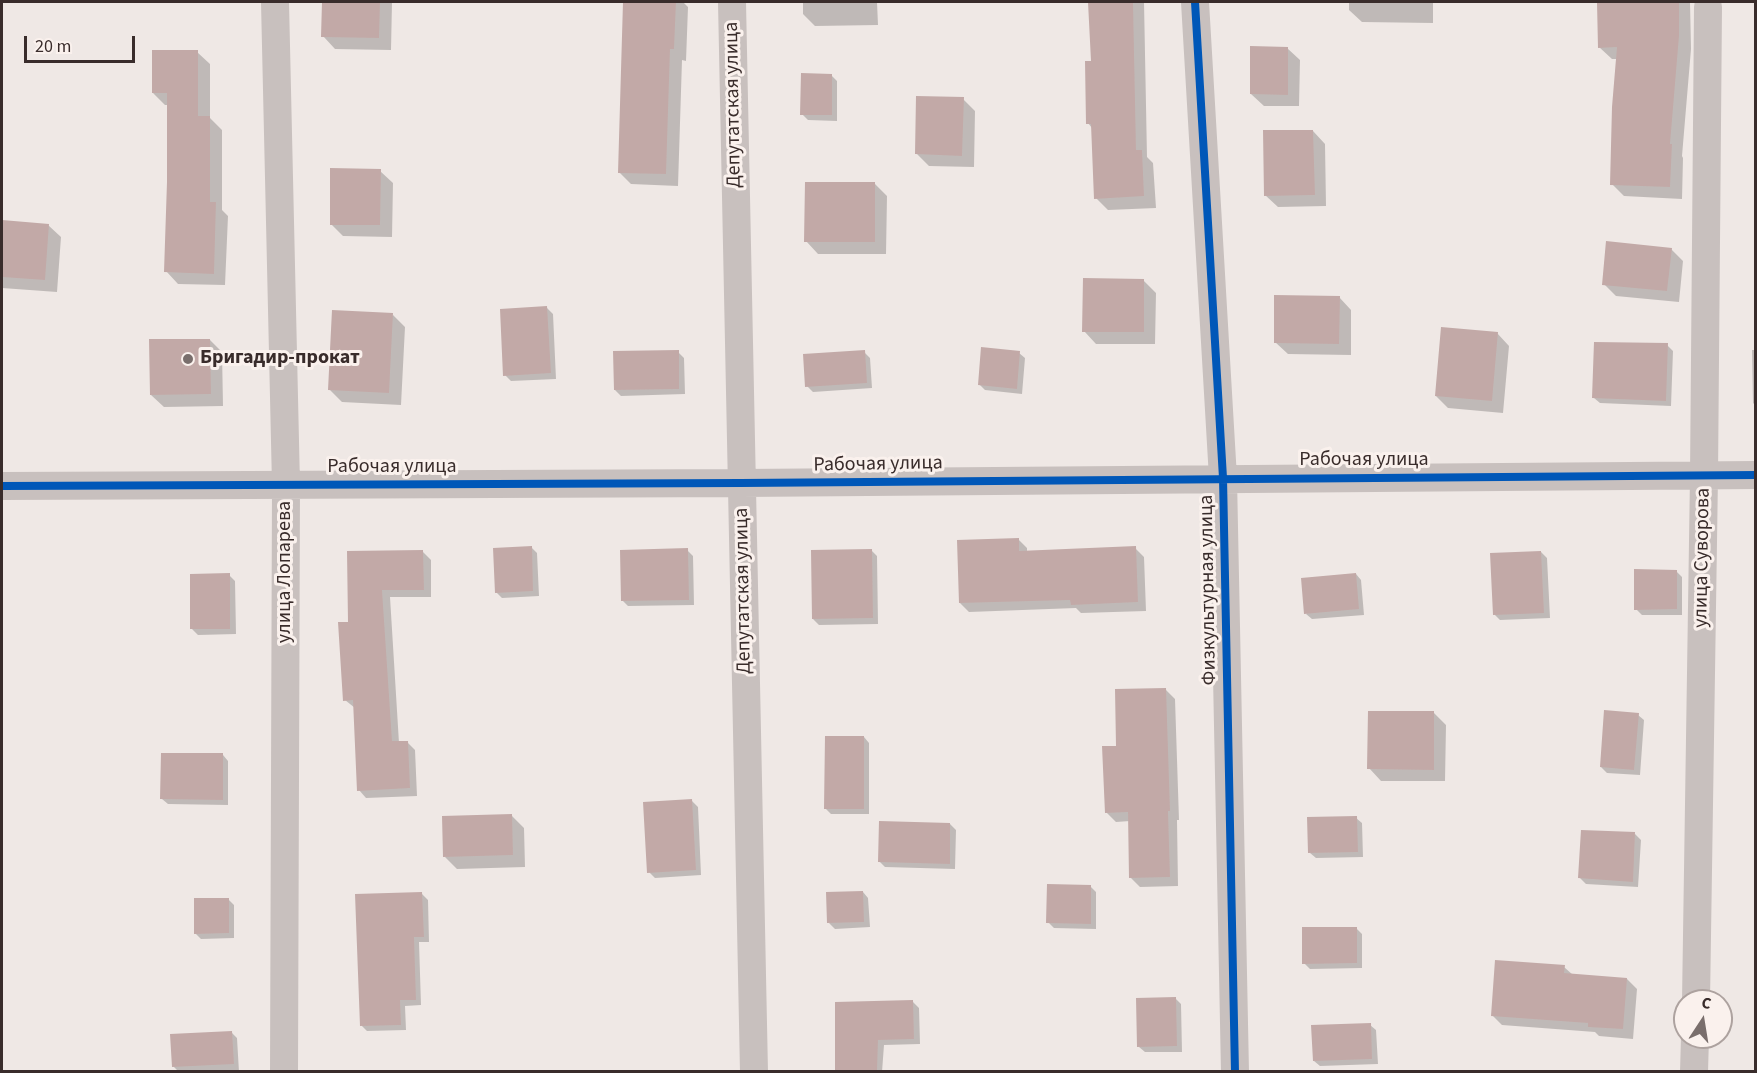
<!DOCTYPE html>
<html>
<head>
<meta charset="utf-8">
<style>
	body { margin:0 }
	#map { position:relative; width:1757px; height:1073px; overflow:hidden; background:#efe8e5; font-family:"Source Sans 3",sans-serif }
	canvas { display:block }
	.frame { position:absolute; inset:0; border:3px solid #392c2b; pointer-events:none }
	.north { position:absolute; left:1673px; top:989px; width:60px; height:60px; box-sizing:border-box; background:#faf1ed; border:2px solid #ada29f; border-radius:50%; rotate:12deg; font-size:16px; font-weight:700; line-height:24px; text-align:center; color:#392c2b }
	.north::after { content:''; display:block; margin:auto; width:21px; height:27px; background:#796e6c; clip-path:polygon(50% 0,100% 100%,50% 72%,0 100%) }
	.scale { position:absolute; left:24px; top:36px; width:111px; height:27px; box-sizing:border-box; border:3px solid #392c2b; border-top:0; padding-left:8px; font-size:18px; line-height:21px; white-space:nowrap; color:#392c2b; -webkit-text-stroke:4px #faf1ed; paint-order:stroke }
</style>
</head>
<body>
<div id="map">
<canvas width="1757" height="1073"></canvas>
<div class="frame"></div>
<div class="north">С</div>
<div class="scale">20 m</div>
</div>
<script>
const c = document.querySelector('canvas').getContext('2d');
c.lineJoin = 'round';
function paint(path, color) { c.fillStyle = color; c.fill(path, 'evenodd'); }
const poly = rows => new Path2D(rows.map(r => 'M' + r).join(''));
function strokePath(path, color, width, dash) { c.strokeStyle = color; c.lineWidth = width; c.lineCap = dash ? 'butt' : 'round'; c.setLineDash(dash || []); c.stroke(path); }
function drawText(font, color, halo, rows, align = 'center') {
  c.font = font + ' "Source Sans 3",sans-serif'; c.lineWidth = 6; c.setLineDash([]); c.textBaseline = 'middle'; c.strokeStyle = halo; c.fillStyle = color; for (const [text, x, y, turn = 0] of rows) {
    c.save(); c.translate(x, y); c.rotate((+turn || 0) * Math.PI / 180); c.textAlign = isNaN(turn) ? turn : align; if (halo) c.strokeText(text, 0, 0); c.fillText(text, 0, 0); c.restore();
  }
}
paint(poly([
	[323,2,392,2,391,50,335,49,323,36],
	[625,2,683,2,688,7,686,61,682,60,678,186,631,184,619,172],
	[803,2,877,2,878,25,815,26,803,14],
	[1090,2,1144,2,1147,157,1153,163,1156,208,1108,210,1096,198,1092,128,1088,123,1092,62],
	[1349,2,1433,2,1433,23,1362,22,1349,10],
	[1599,2,1690,2,1691,49,1682,156,1683,158,1682,199,1624,196,1612,184,1618,59,1612,59,1599,47],
	[1287,48,1300,60,1299,106,1264,106,1251,94],
	[197,52,210,64,210,118,222,130,222,210,228,216,225,285,178,284,166,271,169,105,165,105,153,93],
	[831,75,837,81,837,121,808,120,802,114],
	[963,99,975,111,974,167,929,166,917,154],
	[1313,131,1325,144,1326,206,1278,207,1265,195],
	[380,171,393,183,392,237,343,236,331,224],
	[875,184,887,196,886,254,818,254,806,241],
	[2,222,48,225,61,237,57,292,2,288],
	[1671,249,1683,261,1679,302,1616,296,1604,284],
	[1143,280,1156,293,1155,344,1096,344,1084,331],
	[1339,297,1351,310,1351,355,1288,354,1275,342],
	[547,308,553,314,556,379,511,381,505,375],
	[393,315,405,327,401,405,342,402,330,390],
	[1497,333,1509,346,1503,413,1448,408,1436,396],
	[210,340,222,352,223,406,164,407,151,395],
	[1667,345,1673,351,1671,406,1600,403,1594,398],
	[1752,350,1756,350,1756,406,1753,403],
	[678,352,684,358,685,394,621,396,615,390],
	[864,352,870,358,872,388,813,392,807,386],
	[1019,353,1025,358,1022,394,985,390,979,384],
	[1018,539,1027,548,1027,552,1135,548,1144,557,1146,611,1081,613,1076,608,969,612,960,603],
	[531,547,537,553,539,596,502,598,496,592],
	[687,550,693,556,694,605,628,606,622,600],
	[871,550,877,556,878,624,819,625,813,619],
	[349,552,423,552,431,560,431,597,390,597,399,743,407,742,415,750,417,796,366,798,359,790,355,708,345,700,350,623],
	[1541,552,1547,558,1550,618,1500,620,1494,614],
	[1676,571,1682,577,1682,615,1642,615,1636,609],
	[1356,574,1361,580,1364,615,1312,619,1306,614],
	[229,575,235,581,236,634,198,635,192,629],
	[1166,690,1175,699,1179,820,1177,820,1178,886,1140,887,1131,878,1130,821,1116,822,1106,812,1117,747],
	[1434,713,1446,725,1445,781,1381,781,1369,768],
	[1638,715,1644,720,1640,775,1607,773,1601,767],
	[864,737,869,743,869,814,831,814,825,808],
	[223,755,228,761,228,805,168,804,162,799],
	[692,801,698,807,701,875,655,878,649,872],
	[512,816,524,828,525,867,457,869,445,857],
	[1356,818,1362,823,1363,857,1316,858,1310,853],
	[950,824,956,830,955,869,885,867,879,861],
	[1635,834,1641,840,1638,887,1586,884,1580,878],
	[1090,886,1096,892,1096,929,1054,928,1048,922],
	[863,892,868,898,870,927,835,929,829,923],
	[422,894,428,900,429,942,419,942,421,1005,405,1006,406,1030,367,1031,361,1025],
	[228,899,234,905,234,938,201,939,195,933],
	[1356,928,1362,934,1362,968,1310,969,1304,963],
	[1564,967,1573,975,1627,979,1637,989,1633,1039,1599,1036,1595,1032,1502,1025,1492,1015],
	[1175,998,1181,1004,1182,1052,1145,1052,1139,1047],
	[913,1002,919,1008,920,1044,884,1045,882,1072,836,1072,838,1040],
	[1370,1025,1376,1030,1378,1064,1320,1066,1314,1061],
	[232,1033,237,1038,239,1072,179,1072,173,1066]
]), '#0003');
paint(poly([
	[322,2,380,2,379,38,321,37],
	[623,2,676,2,674,49,670,49,666,174,618,173],
	[1088,2,1133,2,1136,150,1142,150,1144,196,1094,199,1091,124,1086,124,1085,61,1091,61],
	[1597,2,1679,2,1679,36,1670,144,1672,144,1670,187,1610,185,1612,107,1617,47,1598,48],
	[1250,46,1288,47,1288,95,1250,94],
	[152,50,198,50,198,116,210,116,210,202,216,202,214,274,164,272,167,182,167,93,152,93],
	[801,73,832,74,832,115,800,115],
	[916,96,964,97,962,156,915,154],
	[1263,130,1313,130,1315,195,1264,196],
	[330,168,381,169,380,225,330,225],
	[805,182,875,182,875,242,804,242],
	[2,220,49,224,45,280,2,277],
	[1606,241,1672,248,1667,291,1602,285],
	[1083,278,1144,279,1144,332,1082,332],
	[1274,295,1340,296,1339,344,1274,343],
	[547,306,551,373,503,376,500,309],
	[332,310,393,313,389,393,328,390],
	[1441,327,1498,332,1492,401,1435,396],
	[149,339,210,339,211,394,150,395],
	[1594,342,1668,343,1666,401,1592,398],
	[981,347,1020,351,1017,389,978,385],
	[679,350,679,389,614,390,613,351],
	[865,350,867,383,805,387,803,354],
	[1019,538,1019,551,1136,546,1138,602,1071,605,1070,600,959,603,957,540],
	[532,546,533,591,495,593,493,548],
	[688,548,689,600,621,601,620,550],
	[872,549,873,618,812,619,811,550],
	[423,550,424,590,382,590,392,741,408,741,410,788,357,791,353,700,343,701,338,622,348,622,347,551],
	[1541,551,1544,613,1493,615,1490,553],
	[1634,569,1677,570,1677,609,1634,610],
	[230,573,230,629,190,629,190,574],
	[1356,573,1359,609,1304,614,1301,578],
	[1166,688,1170,811,1168,811,1170,877,1129,878,1128,812,1105,813,1102,746,1116,746,1115,689],
	[1604,710,1639,713,1634,770,1600,767],
	[1368,711,1434,711,1434,770,1367,769],
	[825,736,864,736,864,809,824,809],
	[161,753,223,753,223,800,160,799],
	[692,799,696,870,647,873,643,802],
	[512,814,513,855,443,857,442,816],
	[1357,816,1358,852,1308,853,1307,817],
	[879,821,950,823,950,864,878,862],
	[1581,830,1635,832,1633,882,1578,878],
	[1047,884,1091,885,1091,924,1046,923],
	[863,891,864,922,827,923,826,892],
	[422,892,424,937,414,937,416,1000,400,1000,401,1025,360,1026,355,894],
	[194,898,229,898,229,933,194,934],
	[1302,927,1357,927,1357,963,1302,964],
	[1495,960,1565,965,1564,973,1627,978,1623,1029,1588,1027,1588,1023,1491,1016],
	[1176,997,1177,1046,1137,1047,1136,998],
	[913,1000,914,1039,878,1040,877,1071,835,1071,835,1002],
	[1371,1023,1372,1059,1313,1061,1311,1025],
	[232,1031,234,1064,172,1067,170,1034]
]), '#c2a9a7');
strokePath(poly([
	[275,2,286,485,284,1072],
	[732,2,754,1072],
	[1195,2,1223,478,1235,1072],
	[2,486,741,483,1756,475],
	[1696,1001,1704,476,1708,7],
	[1694,1072,1695,1037]
]), '#c8c0be', 28);
strokePath(poly([
	[1195,2,1223,478,1235,1072],
	[2,486,741,483,1756,475]
]), '#0057b8', 8);
for (const [x, y, r, color] of [
	[188,359,6,"#796e6c"]
]) { const dot = new Path2D(); dot.arc(x, y, r, 0, 2 * Math.PI); c.fillStyle = color; c.fill(dot); strokePath(dot, '#faf1ed', 2); }
drawText('20px', '#392c2b', '#faf1ed', [
	["Депутатская улица",734,105,-91],
	["Рабочая улица",1364,461],
	["Рабочая улица",878,465,-1],
	["Рабочая улица",392,468],
	["улица Суворова",1703,558,-89],
	["улица Лопарева",286,572,-90],
	["Физкультурная улица",1209,590,-91],
	["Депутатская улица",744,591,-91]
]);
drawText('bold 20px', '#392c2b', '#faf1ed', [
	["Бригадир-прокат",200,359]
], 'left');
</script>
</body>
</html>
